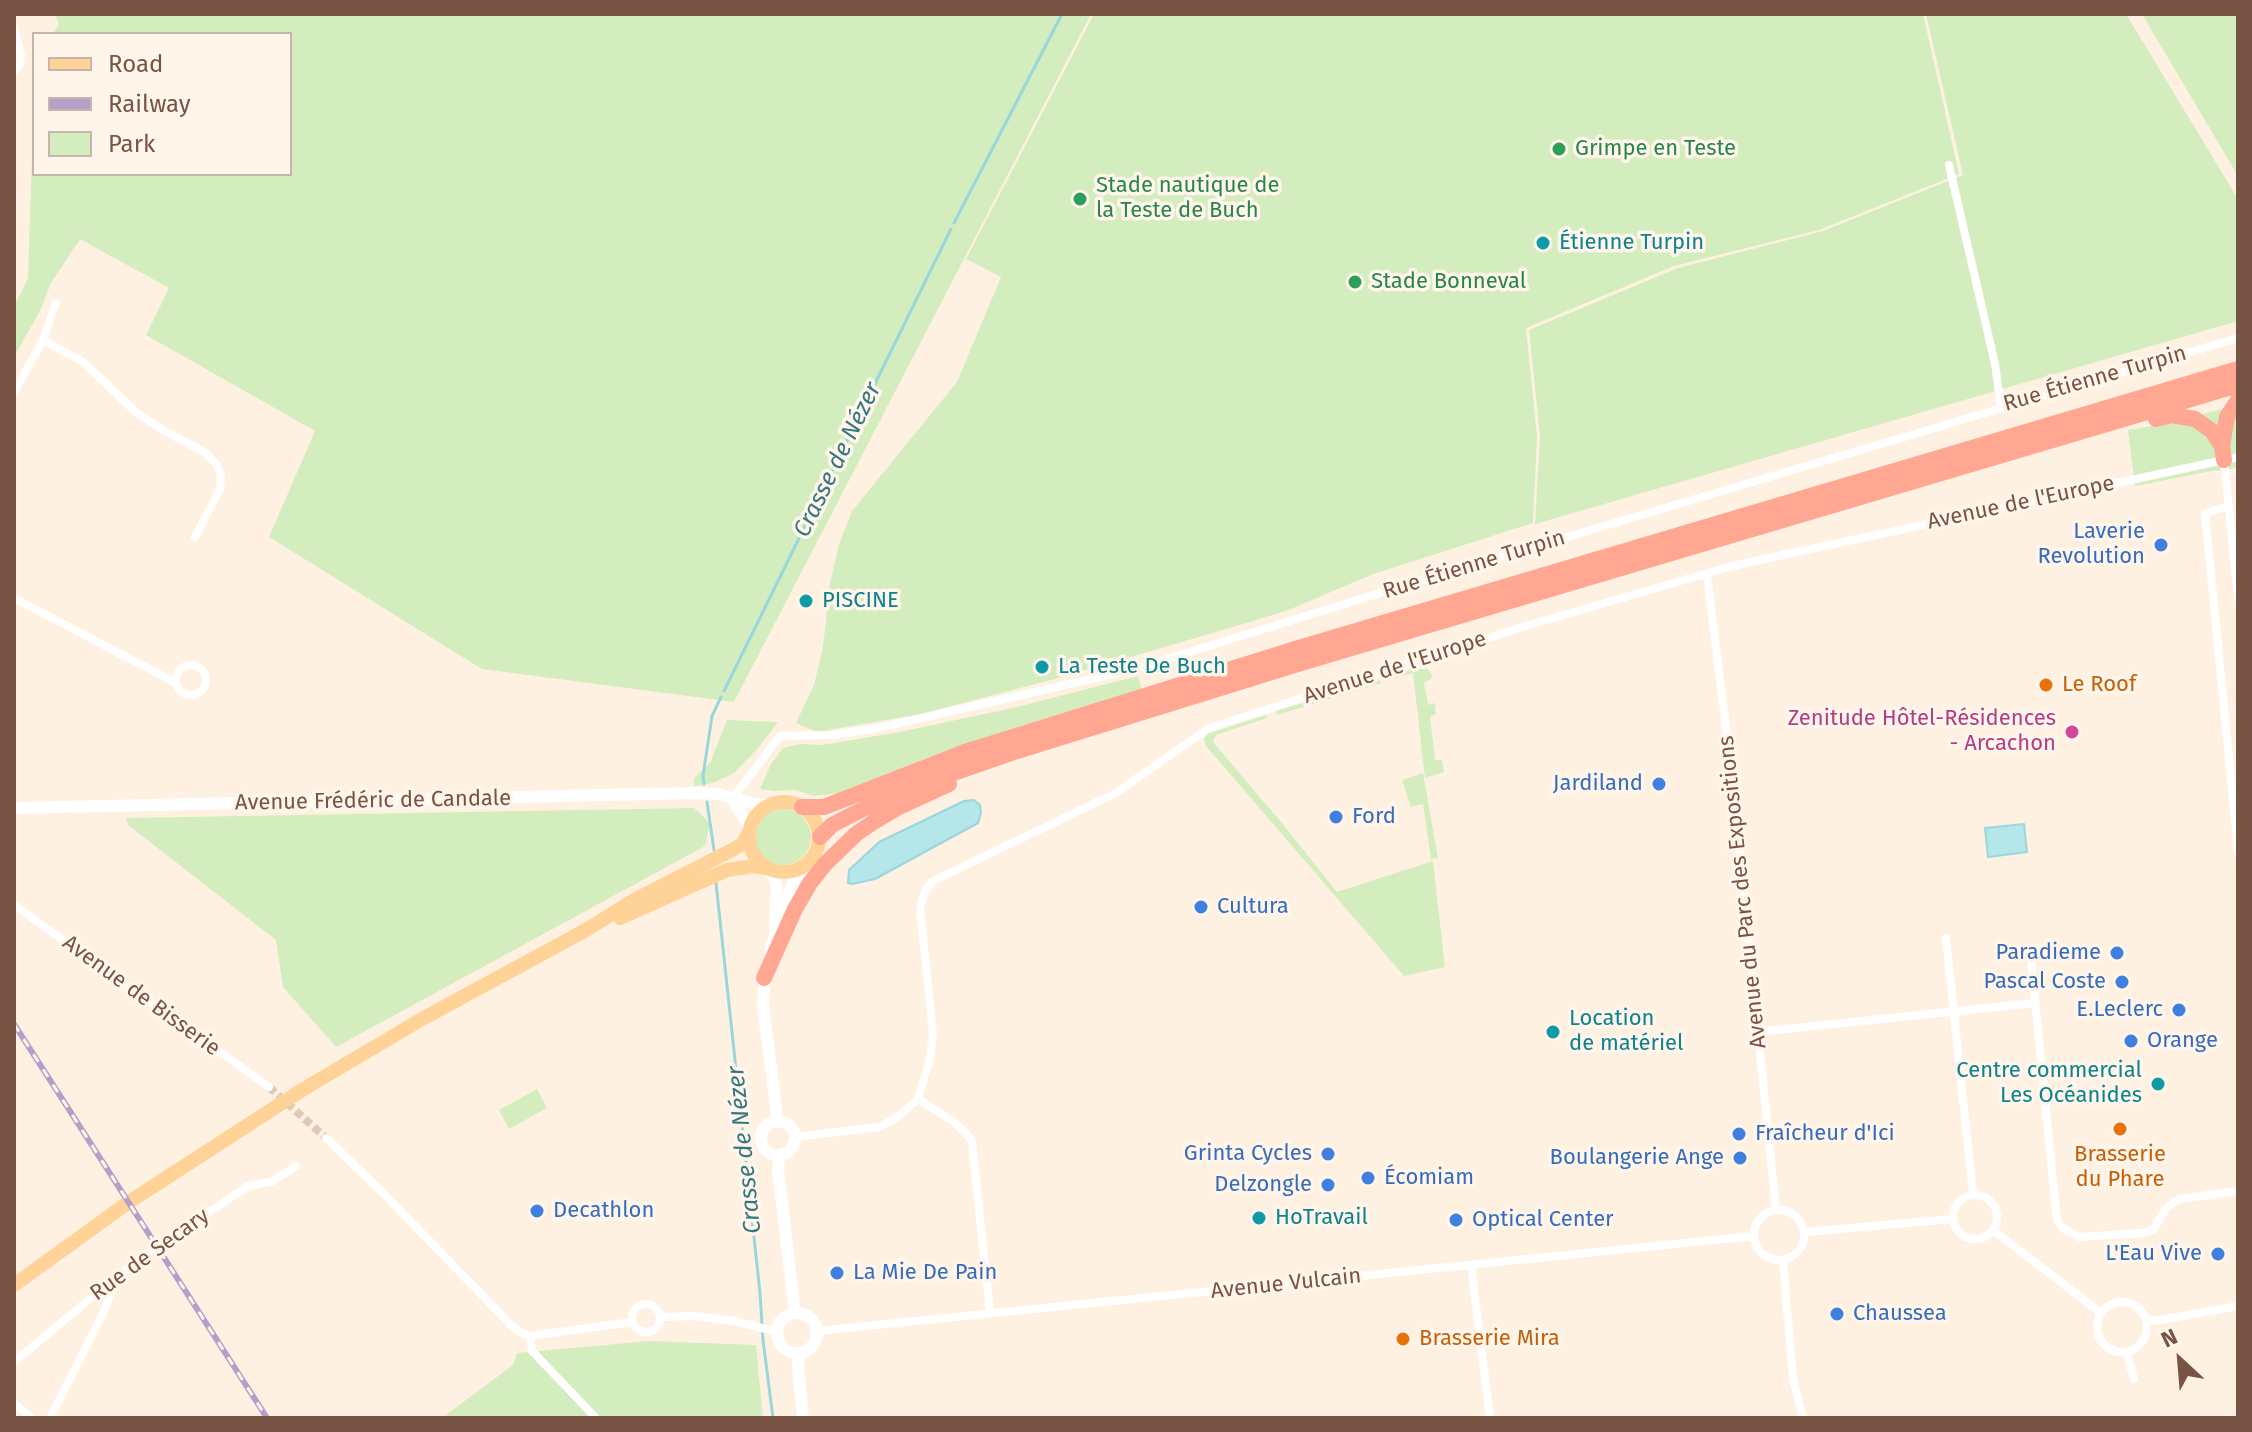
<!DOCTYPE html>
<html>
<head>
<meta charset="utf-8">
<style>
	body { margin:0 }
	#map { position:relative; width:2252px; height:1432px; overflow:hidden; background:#fff1e1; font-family:"Fira Sans",sans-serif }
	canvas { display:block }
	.frame { position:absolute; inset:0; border:16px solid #785445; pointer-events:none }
	.legend { position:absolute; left:32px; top:32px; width:260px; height:144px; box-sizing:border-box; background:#fff5ea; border:2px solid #c9b5a8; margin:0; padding:10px 14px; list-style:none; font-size:24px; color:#785445 }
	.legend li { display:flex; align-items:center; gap:16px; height:40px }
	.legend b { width:40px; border:2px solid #c9b5a8 }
	.north { position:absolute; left:2140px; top:1320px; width:80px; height:80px; -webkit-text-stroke:6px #fff5ea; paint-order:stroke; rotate:334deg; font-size:22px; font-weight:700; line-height:32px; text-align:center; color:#785445 }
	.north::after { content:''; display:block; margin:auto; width:28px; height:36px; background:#785445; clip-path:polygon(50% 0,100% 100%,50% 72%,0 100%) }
</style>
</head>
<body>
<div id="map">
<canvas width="2252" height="1432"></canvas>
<div class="frame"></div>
<ul class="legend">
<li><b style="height:10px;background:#ffd298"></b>Road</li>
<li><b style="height:10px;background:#b39fc9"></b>Railway</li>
<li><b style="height:22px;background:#d4edbe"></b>Park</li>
</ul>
<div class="north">N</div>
</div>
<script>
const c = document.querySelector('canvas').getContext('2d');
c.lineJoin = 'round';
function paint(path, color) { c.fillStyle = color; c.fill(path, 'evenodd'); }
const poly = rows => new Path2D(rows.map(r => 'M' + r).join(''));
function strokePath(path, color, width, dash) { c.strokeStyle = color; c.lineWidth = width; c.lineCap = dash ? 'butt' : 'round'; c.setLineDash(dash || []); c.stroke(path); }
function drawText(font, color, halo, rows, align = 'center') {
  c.font = font + ' "Fira Sans",sans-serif'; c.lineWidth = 7; c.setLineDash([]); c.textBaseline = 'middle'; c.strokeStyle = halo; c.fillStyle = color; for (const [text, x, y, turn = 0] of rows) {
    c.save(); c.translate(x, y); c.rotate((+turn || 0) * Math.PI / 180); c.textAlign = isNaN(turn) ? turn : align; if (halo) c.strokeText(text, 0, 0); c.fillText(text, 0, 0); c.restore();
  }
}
paint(poly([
	[55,14,1091,14,734,702,482,669,269,537,315,431,146,335,169,288,80,239,51,283,41,309,14,357,14,307,28,278,34,92,34,174,290,174,290,34,53,34,59,24],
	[1094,14,1923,14,1959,174,1819,230,1674,266,1526,328,1537,436,1533,523,1373,574,1291,609,1257,620,1062,677,921,714,817,732,796,723,814,685,823,647,830,583,839,544,852,511,957,382,1001,277,966,259],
	[1926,14,2126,14,2238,199,2238,321,1535,524,1540,437,1529,330,1678,268,1823,231,1963,175],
	[2142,14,2238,14,2238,176],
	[2238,404,2238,468,2212,471,2135,486,2128,430,2176,422],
	[1420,666,1427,668,1431,673,1432,678,1424,683,1428,705,1435,703,1436,714,1430,717,1435,760,1442,760,1444,772,1425,778,1413,673,1389,680,1391,677],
	[1138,676,1142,690,1011,729,929,757,842,793,813,796,796,790,774,791,760,789,771,764,783,748,800,744,822,745,900,732,1017,707],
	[1379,680,1382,683,1277,715,1276,711],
	[1266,715,1267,718,1216,735,1213,742,1282,823,1337,892,1433,861,1445,967,1404,976,1206,746,1204,739,1207,734],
	[727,720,778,722,756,751,734,773,713,783,694,786,694,778,710,763],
	[1423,773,1438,858,1431,859,1423,804,1411,807,1402,780],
	[694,808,710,823,705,846,336,1047,283,987,276,940,128,825,126,818],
	'755 837a28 28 0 1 1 56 0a28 28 0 1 1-56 0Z',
	[537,1089,547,1108,509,1129,499,1110],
	[649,1341,756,1345,763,1418,442,1418,513,1365,517,1353]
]), '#d4edbe');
const water = poly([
	[974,800,980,805,981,813,978,823,875,879,852,884,848,883,849,870,879,842,964,801,974,800],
	[2024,824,2027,852,1988,857,1985,828,2024,824]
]);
paint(water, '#b4e6ea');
strokePath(water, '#99d7dd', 2);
strokePath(poly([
	[954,223,1062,14],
	[724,691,951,229],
	[704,784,703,776,712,716,721,697],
	[707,802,714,850],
	[716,883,760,1293,763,1340,773,1418]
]), '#99d7dd', 3);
strokePath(poly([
	[269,1087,326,1138]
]), '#ddcaba', 8, [8, 4]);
strokePath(poly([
	[14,28,21,55,20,64,14,72],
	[1949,165,1995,364,2001,407],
	[43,340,83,362,137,413,161,429,206,453,217,465,221,476,220,489,195,537],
	[14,392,43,340,56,303],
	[2224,460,2238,598],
	[2229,506,2205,513,2238,851],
	[1707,575,1732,776,1776,1210],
	[14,598,176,683],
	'176 680a15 15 0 1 1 30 0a15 15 0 1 1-30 0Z',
	[732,799,780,736,834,735,878,728,1131,670,1419,581,2238,338],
	[14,905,269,1087],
	[1946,938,1973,1194],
	[2031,959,2056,1212,2058,1222,2064,1229,2079,1237,2144,1233,2154,1229,2166,1208,2179,1199,2238,1191],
	[1757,1032,2035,1003],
	[918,1099,954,1122,967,1134,972,1142,990,1313],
	[795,1137,879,1127,895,1119,918,1099,930,1058,933,1033,920,908,926,889,933,881,1116,793,1209,728,1519,628,1732,566,2238,457],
	[326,1138,382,1192,512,1326,520,1332,530,1336],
	'1953 1217a22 22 0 1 1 44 0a22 22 0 1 1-44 0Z',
	'1754 1235a25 25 0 1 1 50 0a25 25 0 1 1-50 0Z',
	[1993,1230,2101,1313],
	[1805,1232,1952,1219],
	[1783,1260,1793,1379,1803,1418],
	[1471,1265,1490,1418],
	'2097 1327a25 25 0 1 1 50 0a25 25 0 1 1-50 0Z',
	'632 1318a14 14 0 1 1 28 0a14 14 0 1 1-28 0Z',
	[660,1317,695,1316,734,1321,778,1332],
	[2147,1319,2155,1321,2238,1306],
	[817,1331,1754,1236],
	[530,1336,532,1351,596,1418],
	[530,1336,632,1322],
	[2126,1352,2134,1379],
	[14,1362,115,1278,157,1247,248,1186,273,1181,296,1166],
	[14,1403,32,1418],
	[50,1418,106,1307,115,1279]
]), '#fff', 8);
strokePath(poly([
	[732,799,750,828],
	[14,808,696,793,718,794,755,804,770,805],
	[770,870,775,879,777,889,775,926],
	[770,951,793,883,804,866],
	[765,973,763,1007,778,1122],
	'761 1138a17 17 0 1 1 34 0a17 17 0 1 1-34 0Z',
	[779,1155,778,1170,795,1313],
	'777 1333a20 20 0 1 1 40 0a20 20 0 1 1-40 0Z',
	[799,1353,798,1367,803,1418]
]), '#fff', 12);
strokePath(poly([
	'749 837a35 35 0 1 1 70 0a35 35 0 1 1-70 0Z',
	[620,918,727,870,754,866,765,868],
	[14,1285,129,1202,302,1090,422,1019,586,930,636,899,734,849,742,844,748,834]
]), '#ffd298', 14);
strokePath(poly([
	[2156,419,2172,415,2195,419,2212,431,2222,446],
	[2224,460,2222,446,2227,417,2238,400],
	[802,807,824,807,965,752,1299,648,2238,369],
	[820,837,832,825,865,808,925,783,1017,751,1304,662,2238,385],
	[764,978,795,909,810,883,825,864,856,834,875,821,897,808,949,784]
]), '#ffa792', 16);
const rail = poly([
	[14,1024,267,1418]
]);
strokePath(rail, '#b39fc9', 6);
strokePath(rail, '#fff5ea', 3, [9]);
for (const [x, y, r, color] of [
	[1559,149,8,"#2e9e5b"],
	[1080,199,8,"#2e9e5b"],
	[1543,243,8,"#0f9aa8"],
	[1355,282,8,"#2e9e5b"],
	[2161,545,8,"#3f7fe0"],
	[806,601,8,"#0f9aa8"],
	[1042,667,8,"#0f9aa8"],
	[2046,685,8,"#e8710a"],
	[2072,732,8,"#d1479c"],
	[1659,784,8,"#3f7fe0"],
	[1336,817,8,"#3f7fe0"],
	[1201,907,8,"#3f7fe0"],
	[2117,953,8,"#3f7fe0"],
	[2122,982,8,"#3f7fe0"],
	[2179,1010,8,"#3f7fe0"],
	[1553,1032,8,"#0f9aa8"],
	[2131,1041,8,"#3f7fe0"],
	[2158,1084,8,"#0f9aa8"],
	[2120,1129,8,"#e8710a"],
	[1739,1134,8,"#3f7fe0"],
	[1328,1154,8,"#3f7fe0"],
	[1740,1158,8,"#3f7fe0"],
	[1368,1178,8,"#3f7fe0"],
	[1328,1185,8,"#3f7fe0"],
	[537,1211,8,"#3f7fe0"],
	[1259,1218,8,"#0f9aa8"],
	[1456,1220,8,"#3f7fe0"],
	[2218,1254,8,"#3f7fe0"],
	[837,1273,8,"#3f7fe0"],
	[1837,1314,8,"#3f7fe0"],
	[1403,1339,8,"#e8710a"]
]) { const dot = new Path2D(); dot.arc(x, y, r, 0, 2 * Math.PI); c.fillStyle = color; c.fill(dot); strokePath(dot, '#fff5ea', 3); }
drawText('22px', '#27864d', '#fff5ea', [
	["Grimpe en Teste",1575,149],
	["Stade nautique de",1096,186],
	["la Teste de Buch",1096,211],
	["Stade Bonneval",1371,282]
], 'left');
drawText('22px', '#0d838f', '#fff5ea', [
	["Étienne Turpin",1559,243],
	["PISCINE",822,601],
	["La Teste De Buch",1058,667],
	["Location",1569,1019],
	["de matériel",1569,1044],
	["Centre commercial",2142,1071,"right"],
	["Les Océanides",2142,1096,"right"],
	["HoTravail",1275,1218]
], 'left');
drawText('22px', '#785445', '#fff5ea', [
	["Rue Étienne Turpin",2095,379,-16],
	["Avenue de l'Europe",2021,503,-12],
	["Rue Étienne Turpin",1474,565,-17],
	["Avenue de l'Europe",1395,668,-18],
	["Avenue Frédéric de Candale",373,801,-1],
	["Avenue du Parc des Expositions",1743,892,-96],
	["Avenue de Bisserie",141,996,36],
	["Rue de Secary",150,1255,-36],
	["Avenue Vulcain",1286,1284,-6]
]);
drawText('22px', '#366cbe', '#fff5ea', [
	["Laverie",2145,532],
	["Revolution",2145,557],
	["Jardiland",1643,784],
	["Ford",1352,817,"left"],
	["Cultura",1217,907,"left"],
	["Paradieme",2101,953],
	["Pascal Coste",2106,982],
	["E.Leclerc",2163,1010],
	["Orange",2147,1041,"left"],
	["Fraîcheur d'Ici",1755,1134,"left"],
	["Grinta Cycles",1312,1154],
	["Boulangerie Ange",1724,1158],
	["Écomiam",1384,1178,"left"],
	["Delzongle",1312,1185],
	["Decathlon",553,1211,"left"],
	["Optical Center",1472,1220,"left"],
	["L'Eau Vive",2202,1254],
	["La Mie De Pain",853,1273,"left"],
	["Chaussea",1853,1314,"left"]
], 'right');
drawText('22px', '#c56008', '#fff5ea', [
	["Le Roof",2062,685],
	["Brasserie",2120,1155,"center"],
	["du Phare",2120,1180,"center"],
	["Brasserie Mira",1419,1339]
], 'left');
drawText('22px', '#b23c85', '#fff5ea', [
	["Zenitude Hôtel-Résidences",2056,719],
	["- Arcachon",2056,744]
], 'right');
drawText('italic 24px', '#377880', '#fff5ea', [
	["Crasse de Nézer",838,460,-64],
	["Crasse de Nézer",745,1150,-96]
]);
</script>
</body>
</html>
